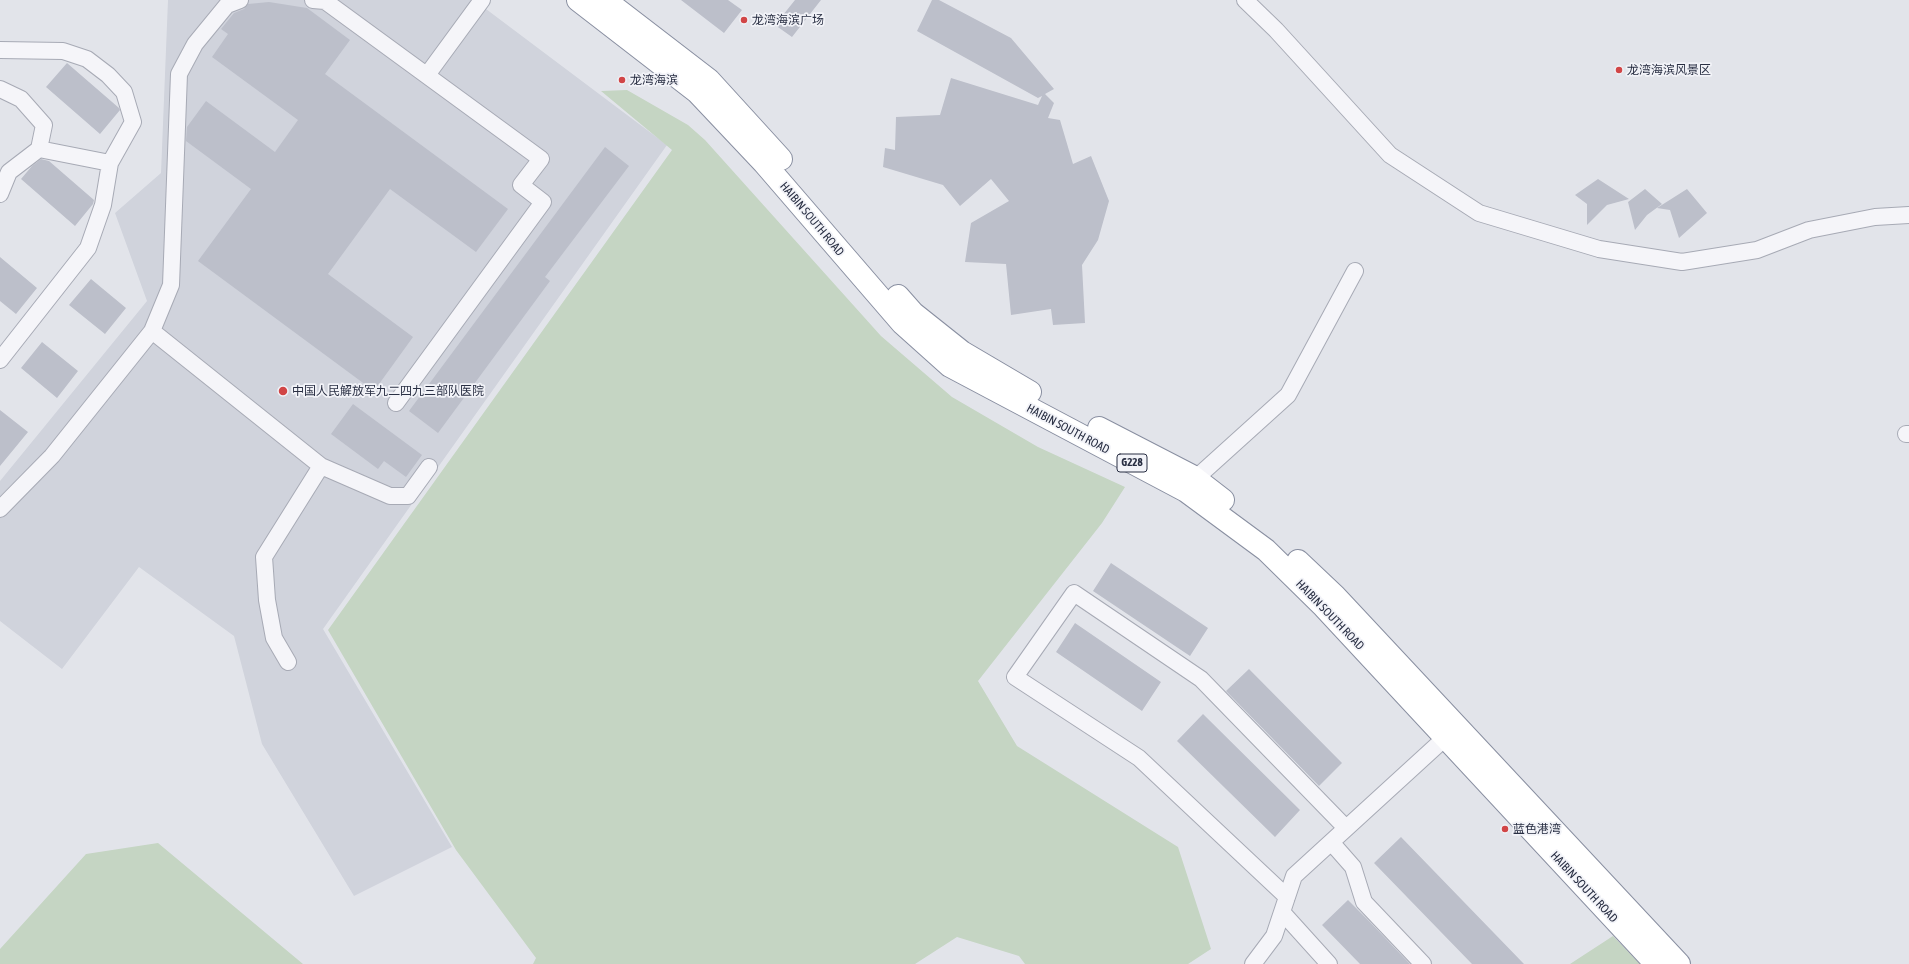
<!DOCTYPE html>
<html>
<head>
<meta charset="utf-8">
<style>
	body { margin:0 }
	canvas { display:block; background:#e2e4ea }
</style>
</head>
<body>
<canvas width="1909" height="964"></canvas>
<script>
const c = document.querySelector('canvas').getContext('2d');
c.lineJoin = 'round';
function paint(path, color) { c.fillStyle = color; c.fill(path, 'evenodd'); }
const poly = rows => new Path2D(rows.map(r => 'M' + r).join(''));
function strokePath(path, color, width, dash) { c.strokeStyle = color; c.lineWidth = width; c.lineCap = dash ? 'butt' : 'round'; c.setLineDash(dash || []); c.stroke(path); }
function drawText(font, color, halo, rows, align = 'center') {
  c.font = font + ' "Asap Condensed","Noto Sans SC",sans-serif'; c.lineWidth = 3.5; c.setLineDash([]); c.textBaseline = 'middle'; c.strokeStyle = halo; c.fillStyle = color; for (const [text, x, y, turn = 0] of rows) {
    c.save(); c.translate(x, y); c.rotate((+turn || 0) * Math.PI / 180); c.textAlign = isNaN(turn) ? turn : align; if (halo) c.strokeText(text, 0, 0); c.fillText(text, 0, 0); c.restore();
  }
}
paint(poly([
	[168,0,474,0,667,145,323,629,452,847,354,896,262,744,234,636,139,567,62,669,0,621,0,481,147,301,115,213,161,173]
]), '#d0d3dc');
paint(poly([
	[627,90,688,125,705,140,881,336,952,397,1038,447,1125,487,1102,523,978,681,1017,746,1178,847,1211,949,1188,964,1025,964,1019,956,957,937,915,964,533,964,536,958,456,850,328,630,672,150,601,91],
	[158,843,303,964,0,964,0,949,86,854],
	[1613,936,1640,964,1570,964]
]), '#c5d5c3');
paint(poly([
	[681,0,728,0,742,10,724,33],
	[795,0,821,0,792,37,775,25],
	[932,0,939,0,1011,38,1054,89,1045,94,1054,103,1048,118,1060,120,1073,164,1091,156,1109,201,1098,240,1082,265,1085,323,1053,325,1051,309,1011,315,1006,264,965,262,971,223,1009,201,991,179,960,206,943,185,883,167,885,148,895,150,896,117,940,115,951,78,1038,105,1042,96,1038,98,917,31],
	[269,2,307,8,350,40,325,74,508,209,476,252,390,189,328,274,413,337,374,391,198,261,251,189,186,141,187,127,206,101,275,152,298,120,212,57,228,34,221,29,234,13,244,9,248,4],
	[67,63,119,108,120,110,100,134,46,87],
	[605,147,629,166,545,277,550,281,438,433,409,411],
	[41,159,49,161,94,200,93,204,75,226,21,179,32,166],
	[1598,179,1629,199,1607,205,1587,225,1587,204,1575,195],
	[1645,189,1662,204,1647,215,1635,230,1628,202],
	[1687,189,1707,213,1679,238,1670,210,1657,208],
	[0,257,37,288,16,314,0,301],
	[91,279,126,308,105,334,69,305],
	[42,342,78,371,57,398,21,368],
	[353,404,422,455,406,477,384,461,378,469,331,434],
	[0,410,28,432,0,466],
	[1111,563,1208,628,1190,656,1093,591],
	[1075,623,1161,682,1142,711,1056,652],
	[1249,669,1342,763,1319,786,1226,691],
	[1203,714,1300,810,1275,837,1177,741],
	[1401,837,1524,964,1472,964,1374,863],
	[1348,900,1370,922,1410,964,1360,964,1322,925]
]), '#bcbfca');
const minor = poly([
	[313,0,325,1,541,159,521,185,543,202,396,403],
	[1245,0,1276,30,1390,155,1479,213,1599,249,1682,262,1757,250,1809,230,1875,217,1909,215],
	[0,50,63,51,87,59,108,75,124,92,133,122,110,163,103,205,88,248,0,360],
	[427,75,482,0],
	[0,89,21,99,44,125,39,149,9,172,0,194],
	[39,149,110,163],
	[152,331,321,466,390,496,408,496,429,467],
	[1906,434,1909,434],
	[1195,479,1288,395,1355,271],
	[0,509,52,456,152,331,171,285,179,74,195,44,227,5,240,0],
	[288,662,274,638,267,600,264,557,321,466],
	[1331,842,1353,867,1364,902,1423,964],
	[1287,897,1139,758,1015,677,1074,593,1201,679,1346,828],
	[1282,912,1329,964],
	[1253,964,1274,936,1294,876,1445,738]
]);
const highway = poly([
	[578,0,697,92,764,163,902,323,950,366,1186,491,1266,550,1324,607,1656,964],
	[605,0,709,80,781,159],
	[898,296,913,313,962,352,1030,392],
	[1099,428,1192,476,1223,500],
	[1298,561,1335,596,1679,964]
]);
strokePath(minor, '#a7aab5', 18);
strokePath(highway, '#898fa1', 24);
strokePath(minor, '#f5f5f9', 16);
strokePath(highway, '#fff', 22);
for (const [x, y, r, color] of [
	[744,20,4,"#d14546"],
	[1619,70,4,"#d14546"],
	[622,80,4,"#d14546"],
	[283,391,5,"#d14546"],
	[1505,829,4,"#d14546"]
]) { const dot = new Path2D(); dot.arc(x, y, r, 0, 2 * Math.PI); c.fillStyle = color; c.fill(dot); strokePath(dot, '#f2f3f8', 1.5); }
for (const [x, y, w] of [
	[1132,463,30]
]) { const box = new Path2D(); box.roundRect(x - w / 2, y - 9, w, 18, 3); c.fillStyle = '#f2f3f8'; c.fill(box); strokePath(box, '#292f43', 1); }
drawText('bold 11px', '#292f43', null, [
	["G228",1132,463]
]);
drawText('12px', '#292f43', '#f2f3f8', [
	["龙湾海滨广场",752,20],
	["龙湾海滨风景区",1627,70],
	["龙湾海滨",630,80],
	["中国人民解放军九二四九三部队医院",292,391],
	["蓝色港湾",1513,829]
], 'left');
drawText('12px', '#292f43', '#f2f3f8', [
	["HAIBIN SOUTH ROAD",812,219,50],
	["HAIBIN SOUTH ROAD",1068,429,28],
	["HAIBIN SOUTH ROAD",1330,615,46],
	["HAIBIN SOUTH ROAD",1584,887,47]
]);
</script>
</body>
</html>
